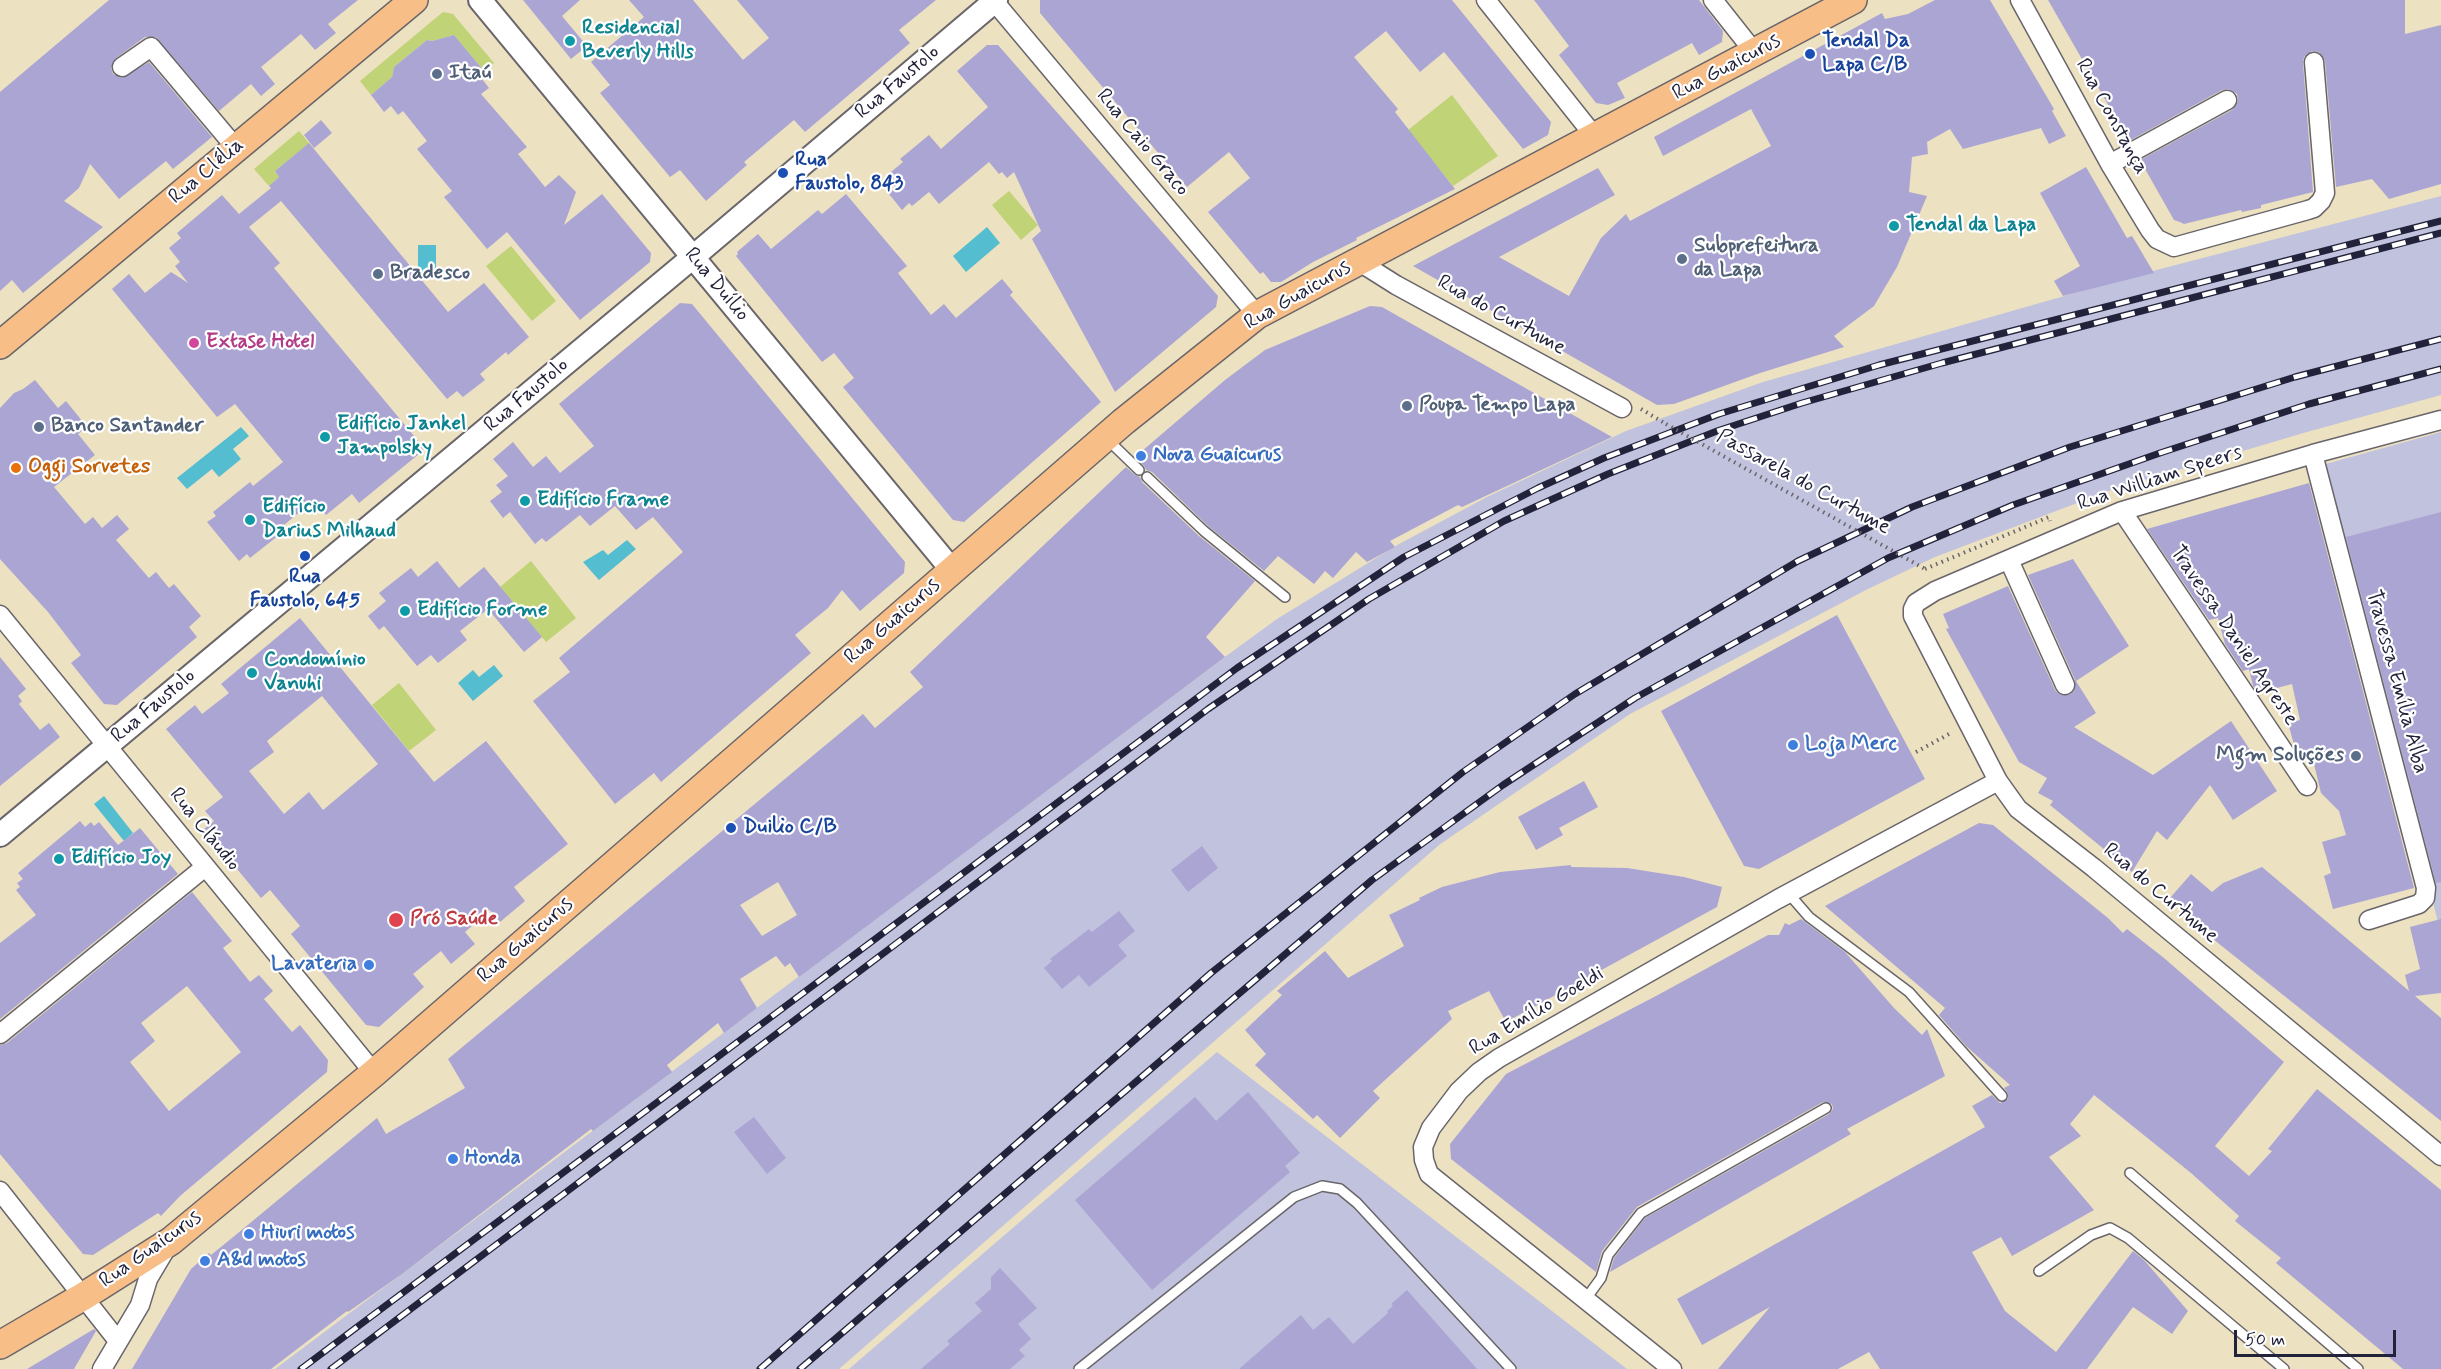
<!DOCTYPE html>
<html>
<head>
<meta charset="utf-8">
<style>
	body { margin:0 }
	#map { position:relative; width:2441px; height:1369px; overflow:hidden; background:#ece1c1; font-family:Mynerve,sans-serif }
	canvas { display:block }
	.scale { position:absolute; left:2234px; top:1330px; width:162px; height:27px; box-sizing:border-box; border:3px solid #22223b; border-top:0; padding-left:8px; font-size:18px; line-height:21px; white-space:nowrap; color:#22223b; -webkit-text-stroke:4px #fff; paint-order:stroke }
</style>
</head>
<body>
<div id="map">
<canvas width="2441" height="1369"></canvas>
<div class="scale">50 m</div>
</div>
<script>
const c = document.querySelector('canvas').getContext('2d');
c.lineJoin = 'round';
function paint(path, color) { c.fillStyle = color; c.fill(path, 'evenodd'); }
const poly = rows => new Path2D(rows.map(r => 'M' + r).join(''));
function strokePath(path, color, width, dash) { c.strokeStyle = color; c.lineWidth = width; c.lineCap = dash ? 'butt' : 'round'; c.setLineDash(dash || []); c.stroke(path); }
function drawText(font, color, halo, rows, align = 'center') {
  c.font = font + ' Mynerve,sans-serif'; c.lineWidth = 4.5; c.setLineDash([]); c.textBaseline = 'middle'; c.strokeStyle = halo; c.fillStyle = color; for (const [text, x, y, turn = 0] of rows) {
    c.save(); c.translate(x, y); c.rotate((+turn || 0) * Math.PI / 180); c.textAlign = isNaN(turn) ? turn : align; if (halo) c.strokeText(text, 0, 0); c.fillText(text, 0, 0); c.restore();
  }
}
paint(poly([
	[2441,196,2441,395,2307,432,2114,489,1935,557,1868,589,1630,714,1439,845,839,1369,275,1369,1229,654,1277,619,1399,544,1487,497,1626,431,1763,382,2145,273],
	[2441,432,2441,934,2322,465],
	[1217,1052,1627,1369,849,1369]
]), '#c1c2dd');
paint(poly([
	[443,12,453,14,494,63,484,71,454,35,432,41,427,40,394,67,392,77,371,95,360,81],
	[1452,95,1498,156,1453,186,1408,130],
	[299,131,314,149,296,154,275,171,279,177,269,186,254,169],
	[1009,191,1038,225,1021,240,992,205],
	[511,246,556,301,532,321,486,266],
	[531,561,576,618,546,642,500,587],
	[399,683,436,730,409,751,372,705]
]), '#c0d376');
paint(poly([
	[987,227,1000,243,966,272,953,256],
	[418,245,436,245,436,274,418,274],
	[241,427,249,436,233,449,241,459,219,477,212,469,187,489,177,478],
	[627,540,636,549,599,580,583,562,603,550,608,555],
	[494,665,503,676,473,701,458,683,473,670,479,677],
	[104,796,133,833,124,841,94,804]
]), '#54bdd0');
paint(poly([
	[109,0,358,0,328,24,336,33,315,50,301,34,261,67,275,84,261,96,251,84,219,111,156,37,145,37,116,58,111,68,113,74,122,78,149,62,212,137,173,169,166,161,119,199,90,164,79,188,64,201,103,227,23,293,12,280,0,291,0,92],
	[523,0,580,0,562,16,587,46,571,59],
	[629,0,693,0,743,60,769,38,737,0,936,0,899,30,910,43,805,132,794,120,744,162,747,165,706,201,680,170,670,177,600,93,610,85,591,62,644,17],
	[1040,0,1452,0,1551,122,1548,135,1523,149,1444,52,1420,72,1386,31,1354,57,1398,109,1395,112,1455,189,1356,238,1357,240,1313,262,1281,282,1271,282,1263,272,1260,274,1208,212,1250,178,1229,152,1187,187,1040,13],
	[1534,0,1699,0,1723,31,1722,42,1699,55,1692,43,1617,83,1625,98,1608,105,1596,103,1559,55,1569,46],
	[1935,0,1990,0,2054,109,2052,111,2066,136,2049,144,2041,128,1963,149,1950,129,1927,142,1928,154,1912,157,1909,192,1927,196,1897,267,1874,306,1834,336,1844,347,1760,373,1674,404,1657,405,1413,266,1598,168,1615,195,1499,257,1569,296,1601,238,1626,214,1630,221,1771,146,1751,109,1663,156,1654,137,1882,13,1885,19,1908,14],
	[2048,0,2405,0,2405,34,2441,25,2441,184,2389,199,2372,179,2336,187,2325,61,2319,52,2312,51,2304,57,2303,63,2313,192,2261,205,2261,208,2242,212,2241,210,2184,224,2180,222,2174,220,2140,160,2232,110,2238,101,2237,94,2228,89,2222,90,2129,141],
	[454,35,484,71,479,75,489,88,481,94,527,147,518,154,545,187,559,175,576,192,564,225,602,194,651,253,650,262,580,320,507,232,487,249,444,197,452,191,417,149,427,141,403,111,398,115,391,106,384,112,371,95,392,77,394,67,427,40,432,41],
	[987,45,998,45,1218,296,1216,307,1115,392,1032,239,1041,231,1014,172,1007,178,1002,172,999,174,989,162,939,204,929,192,912,206,909,203,902,210,889,194,895,188,885,177,903,162,900,159,929,135,941,149,988,107,957,71],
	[321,120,332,133,314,148,304,135],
	[309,143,448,312,484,283,529,337,508,355,506,352,480,374,485,380,463,397,457,391,447,399,281,201,249,227,280,263,274,268,425,449,359,503,352,494,326,515,314,500,284,525,287,529,274,539,250,558,247,554,239,561,207,522,216,516,213,512,250,482,253,486,283,462,235,404,217,417,112,289,129,274,145,293,171,272,188,283,175,266,180,262,169,248,181,238,177,233,222,195,239,214,271,188,269,186,279,177,275,171],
	[2086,167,2127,238,2132,236,2154,273,2063,296,2054,281,2080,266,2040,193],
	[846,194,907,266,898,273,931,315,944,304,956,318,1002,279,1013,292,1010,295,1101,402,964,522,953,520,843,387,854,378,834,353,822,362,736,256,738,254,737,252,758,234,771,249,818,210,822,214],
	[680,303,692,304,905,562,904,573,860,611,842,590,828,608,795,635,811,653,661,782,654,773,615,804,533,701,570,672,559,658,683,552,653,517,636,530,615,506,590,526,580,515,546,542,542,538,535,544,510,512,503,518,490,501,502,492,496,485,508,476,493,459,513,442,533,467,546,456,560,473,594,446,559,404],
	[1370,306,1382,307,1612,437,1462,507,1458,505,1390,541,1395,547,1367,562,1356,552,1333,578,1325,571,1314,584,1278,556,1264,571,1208,526,1152,472,1146,470,1144,466,1135,457,1225,380,1265,350],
	[35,380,58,408,66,401,87,427,78,434,95,455,54,487,85,524,93,517,102,528,117,515,129,529,116,540,149,578,156,572,169,588,174,584,201,616,189,627,197,637,117,705,104,704,71,663,81,655,48,612,0,559,0,408,14,393,23,389],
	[1126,467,1135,475,1140,477,1142,482,1199,536,1255,581,1206,637,1225,657,799,977,790,963,785,967,776,956,740,979,757,1008,724,1033,718,1023,667,1065,672,1072,593,1131,591,1129,402,1274,348,1312,347,1311,271,1369,132,1369,191,1269,209,1253,211,1255,232,1238,377,1118,386,1134,465,1088,448,1059,863,714,875,728,923,687,910,672],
	[778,882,797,915,762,936,740,905],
	[2309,483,2414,888,2333,909,2324,876,2331,873,2322,842,2346,835,2339,811,2321,793,2314,764,2309,766,2306,756,2301,757,2295,748,2288,723,2300,720,2292,684,2258,693,2253,686,2249,669,2243,671,2225,644,2218,618,2209,620,2147,529],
	[2441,512,2441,882,2436,883,2346,537],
	[2073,559,2129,646,2076,681,2096,713,2074,727,2153,775,2231,721,2277,791,2233,820,2210,785,2167,840,2157,831,2132,872,2050,805,2053,801,2038,793,2047,778,2019,762,1946,629,1949,628,1943,614,2008,586,2055,690,2059,694,2069,695,2074,691,2075,680,2028,575],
	[437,561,459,588,484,567,542,637,524,652,488,609,460,631,467,640,438,663,431,655,417,666,384,626,379,630,368,616,386,601,379,593,411,568,418,577],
	[1837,615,1925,779,1759,869,1744,866,1661,711],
	[300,618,434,782,486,741,568,844,514,887,525,901,500,922,490,910,465,932,475,944,451,964,441,951,413,974,424,987,379,1027,366,1025,291,934,300,926,270,890,261,898,204,829,214,821,205,811,223,797,166,729,195,705,202,714,229,693,221,684],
	[322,696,378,764,323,810,309,792,284,814,249,771,274,752,267,741],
	[0,657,26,689,18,696,22,701,19,704,40,730,49,723,60,737,0,786],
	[1584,781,1598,807,1559,828,1563,835,1536,850,1518,817],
	[80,821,85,827,91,822,94,826,99,822,118,845,140,828,178,874,0,1019,0,943,36,915,16,890,20,887,17,883,23,879,18,873],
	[1979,823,1993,825,2108,918,2123,933,2127,929,2164,958,2284,1062,2215,1146,2249,1176,2272,1151,2268,1149,2317,1089,2441,1190,2441,1369,2403,1369,2276,1263,2281,1258,2235,1221,2239,1216,2191,1173,2094,1095,2070,1124,2081,1136,2049,1157,2094,1210,2012,1256,2001,1237,1972,1252,2005,1311,2056,1352,2133,1251,2144,1260,2188,1311,2172,1334,2133,1307,2087,1369,1880,1369,1869,1352,1838,1369,1718,1369,1770,1307,1702,1345,1677,1299,1985,1127,1972,1106,1992,1095,2000,1103,2008,1099,2008,1094,2004,1088,2010,1085,1966,1046,1939,1015,1945,1008,1825,906],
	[1202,846,1218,868,1188,892,1171,870],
	[1571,865,1571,867,1627,868,1684,877,1722,887,1717,907,1506,1022,1489,991,1448,1011,1452,1019,1373,1091,1380,1098,1340,1138,1317,1115,1313,1119,1255,1065,1266,1054,1245,1030,1282,995,1277,991,1325,951,1348,978,1404,946,1389,915,1420,900,1419,898,1442,887,1500,872],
	[2262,867,2409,991,2405,975,2420,969,2410,927,2441,919,2441,993,2415,996,2441,1018,2441,1121,2218,943,2208,934,2212,931,2170,898,2191,874,2212,892,2223,883],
	[192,892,232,941,223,948,250,982,259,975,273,991,264,999,292,1032,300,1025,328,1060,327,1072,180,1196,161,1216,158,1213,93,1255,83,1254,0,1154,0,1045,7,1043],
	[187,986,241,1052,169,1111,130,1062,155,1041,141,1023],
	[1119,911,1135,931,1118,945,1127,956,1089,987,1079,975,1062,989,1044,968,1052,961,1050,959,1089,929,1092,932],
	[1801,919,1845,952,1894,1008,1922,1035,1927,1029,1945,1076,1847,1129,1851,1134,1610,1272,1614,1258,1645,1218,1829,1114,1833,1109,1832,1104,1823,1102,1637,1207,1602,1251,1596,1272,1451,1159,1450,1144,1506,1074,1656,996,1768,935,1779,935,1785,923,1789,925],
	[1248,1092,1300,1153,1285,1166,1290,1172,1152,1290,1075,1200,1195,1097,1216,1121],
	[754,1117,786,1158,767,1174,734,1132],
	[1000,1268,1037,1308,1018,1324,1031,1339,1019,1350,1025,1356,1010,1369,921,1369,950,1344,947,1341,982,1311,975,1303,991,1289,991,1277],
	[1407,1290,1477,1369,1239,1369,1301,1315,1313,1330,1329,1317,1353,1344,1388,1313,1387,1311,1393,1306,1391,1304],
	[94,1329,96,1331,74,1369,27,1369]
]), '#aba5d3');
const service = poly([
	[1107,439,1139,470],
	[1147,477,1204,531,1285,597],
	[1789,894,1809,917,1909,992,2002,1096],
	[2130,1173,2358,1369],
	[2039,1271,2091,1235,2110,1228,2128,1238,2284,1369],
	[1585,1300,1601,1278,1608,1255,1641,1213,1826,1108],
	[1079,1369,1294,1197,1322,1186,1340,1189,1357,1203,1511,1369]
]);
const minor = poly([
	[993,0,1257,315],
	[1486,0,1595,137],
	[1713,0,1755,53],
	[2020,0,2110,164,2150,230,2157,239,2174,247,2308,210,2314,208,2321,201,2325,193,2314,62],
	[122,67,151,47,236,148],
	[2110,164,2227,100],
	[1358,261,1396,285,1622,408],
	[2441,420,2313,454,2122,511,1935,591,1916,603,1913,609,1913,616,1998,781,2018,809,2094,868,2441,1156],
	[2313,454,2426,888,2425,898,2419,904,2369,920],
	[2122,511,2307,786],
	[2009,560,2065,685],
	[0,615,374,1073],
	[0,1034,205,867],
	[0,1191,118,1341],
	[102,1369,140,1305,148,1279,167,1247],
	[1672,1369,1429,1174,1424,1160,1423,1147,1431,1128,1459,1091,1479,1072,1499,1058,1778,899,1998,781]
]);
const tertiary = poly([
	[480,0,952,570],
	[0,835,693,257,996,0]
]);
const primary = poly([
	[0,345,414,0],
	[0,1345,84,1296,171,1241,374,1073,1123,422,1257,315,1853,0]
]);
strokePath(service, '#69656a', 12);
strokePath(minor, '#69656a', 21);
strokePath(tertiary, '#69656a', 26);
strokePath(primary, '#69656a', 30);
strokePath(poly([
	[1641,409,1666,424],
	[1925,569,2049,517,2050,521],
	[1916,752,1949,734]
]), '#69656a', 4, [1.5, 4.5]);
strokePath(service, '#fff', 9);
strokePath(minor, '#fff', 18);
strokePath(tertiary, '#fff', 22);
strokePath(primary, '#f7be87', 27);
const rail = poly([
	[301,1369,1237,668,1404,557,1538,488,1604,458,1719,414,1879,365,2441,221],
	[331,1369,1208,709,1369,599,1504,521,1608,474,1717,431,1802,403,1942,363,2441,233],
	[760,1369,1211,973,1463,772,1575,694,1798,561,1912,507,2070,447,2295,377,2441,339],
	[800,1369,1372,880,1503,785,1635,698,1888,558,2013,505,2160,453,2309,404,2441,369]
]);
strokePath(rail, '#22223b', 7);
strokePath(rail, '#fff', 4.5, [14]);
strokePath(poly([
	[1666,424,1925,569]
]), '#69656a', 4, [1.5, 4.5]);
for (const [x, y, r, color] of [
	[570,41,6,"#0f9aa8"],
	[1810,54,6,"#1a4fb4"],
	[437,74,6,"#5c6f8a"],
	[783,173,6,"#1a4fb4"],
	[1894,226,6,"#0f9aa8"],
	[1682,259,6,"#5c6f8a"],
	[378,274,6,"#5c6f8a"],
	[194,343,6,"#d1479c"],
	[1407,406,6,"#5c6f8a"],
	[39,427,6,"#5c6f8a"],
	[325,437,6,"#0f9aa8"],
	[1141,456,6,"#3f7fe0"],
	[16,468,6,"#e8710a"],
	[525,501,6,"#0f9aa8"],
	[250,520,6,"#0f9aa8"],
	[305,556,6,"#1a4fb4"],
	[405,611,6,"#0f9aa8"],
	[252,673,6,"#0f9aa8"],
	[1793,745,6,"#3f7fe0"],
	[2356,756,6,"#5c6f8a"],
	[731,828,6,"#1a4fb4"],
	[59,859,6,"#0f9aa8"],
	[396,920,8,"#e0444e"],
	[369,965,6,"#3f7fe0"],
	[453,1159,6,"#3f7fe0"],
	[249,1234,6,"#3f7fe0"],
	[205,1261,6,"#3f7fe0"]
]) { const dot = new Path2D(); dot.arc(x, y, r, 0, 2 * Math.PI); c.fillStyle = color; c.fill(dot); strokePath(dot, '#fff', 2); }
drawText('bold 21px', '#0d838f', '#fff', [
	["Residencial",582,29],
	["Beverly Hills",582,53],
	["Tendal da Lapa",1906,226],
	["Edifício Jankel",337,425],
	["Jampolsky",337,449],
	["Edifício Frame",537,501],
	["Edifício",262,508],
	["Darius Milhaud",262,532],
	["Edifício Forme",417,611],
	["Condomínio",264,661],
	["Vanuhi",264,685],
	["Edifício Joy",71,859]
], 'left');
drawText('bold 21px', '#164399', '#fff', [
	["Tendal Da",1822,42],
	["Lapa C/B",1822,66],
	["Rua",795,161],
	["Faustolo, 843",795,185],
	["Rua",305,578,"center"],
	["Faustolo, 645",305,602,"center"],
	["Duilio C/B",743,828]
], 'left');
drawText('21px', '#22223b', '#fff', [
	["Rua Guaicurus",1727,68,-28],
	["Rua Faustolo",898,83,-40],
	["Rua Constança",2111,117,61],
	["Rua Caio Graco",1142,143,50],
	["Rua Clélia",207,172,-40],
	["Rua Duílio",716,285,50],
	["Rua Guaicurus",1298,296,-30],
	["Rua do Curtume",1501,316,29],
	["Rua Faustolo",527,396,-40],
	["Rua William Speers",2160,479,-18],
	["Passarela do Curtume",1803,483,29],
	["Rua Guaicurus",893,622,-41],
	["Travessa Daniel Agreste",2233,636,56],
	["Travessa Emília Alba",2396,682,75],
	["Rua Faustolo",154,707,-40],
	["Rua Cláudio",204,830,51],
	["Rua do Curtume",2160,894,40],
	["Rua Guaicurus",526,941,-41],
	["Rua Emílio Goeldi",1537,1012,-31],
	["Rua Guaicurus",151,1250,-35]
]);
drawText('bold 21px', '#4e5e75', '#fff', [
	["Itaú",449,74],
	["Subprefeitura",1694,247],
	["da Lapa",1694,271],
	["Bradesco",390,274],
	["Poupa Tempo Lapa",1419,406],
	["Banco Santander",51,427],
	["Mgm Soluções",2344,756,"right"]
], 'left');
drawText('bold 21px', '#b23c85', '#fff', [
	["Extase Hotel",206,343]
], 'left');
drawText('bold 21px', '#366cbe', '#fff', [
	["Nova Guaicurus",1153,456],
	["Loja Merc",1805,745],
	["Lavateria",357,965,"right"],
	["Honda",465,1159],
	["Hiuri motos",261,1234],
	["A&d motos",217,1261]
], 'left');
drawText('bold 21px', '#c56008', '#fff', [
	["Oggi Sorvetes",28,468]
], 'left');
drawText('bold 21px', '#be3a42', '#fff', [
	["Pró Saúde",410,920]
], 'left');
</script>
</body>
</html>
